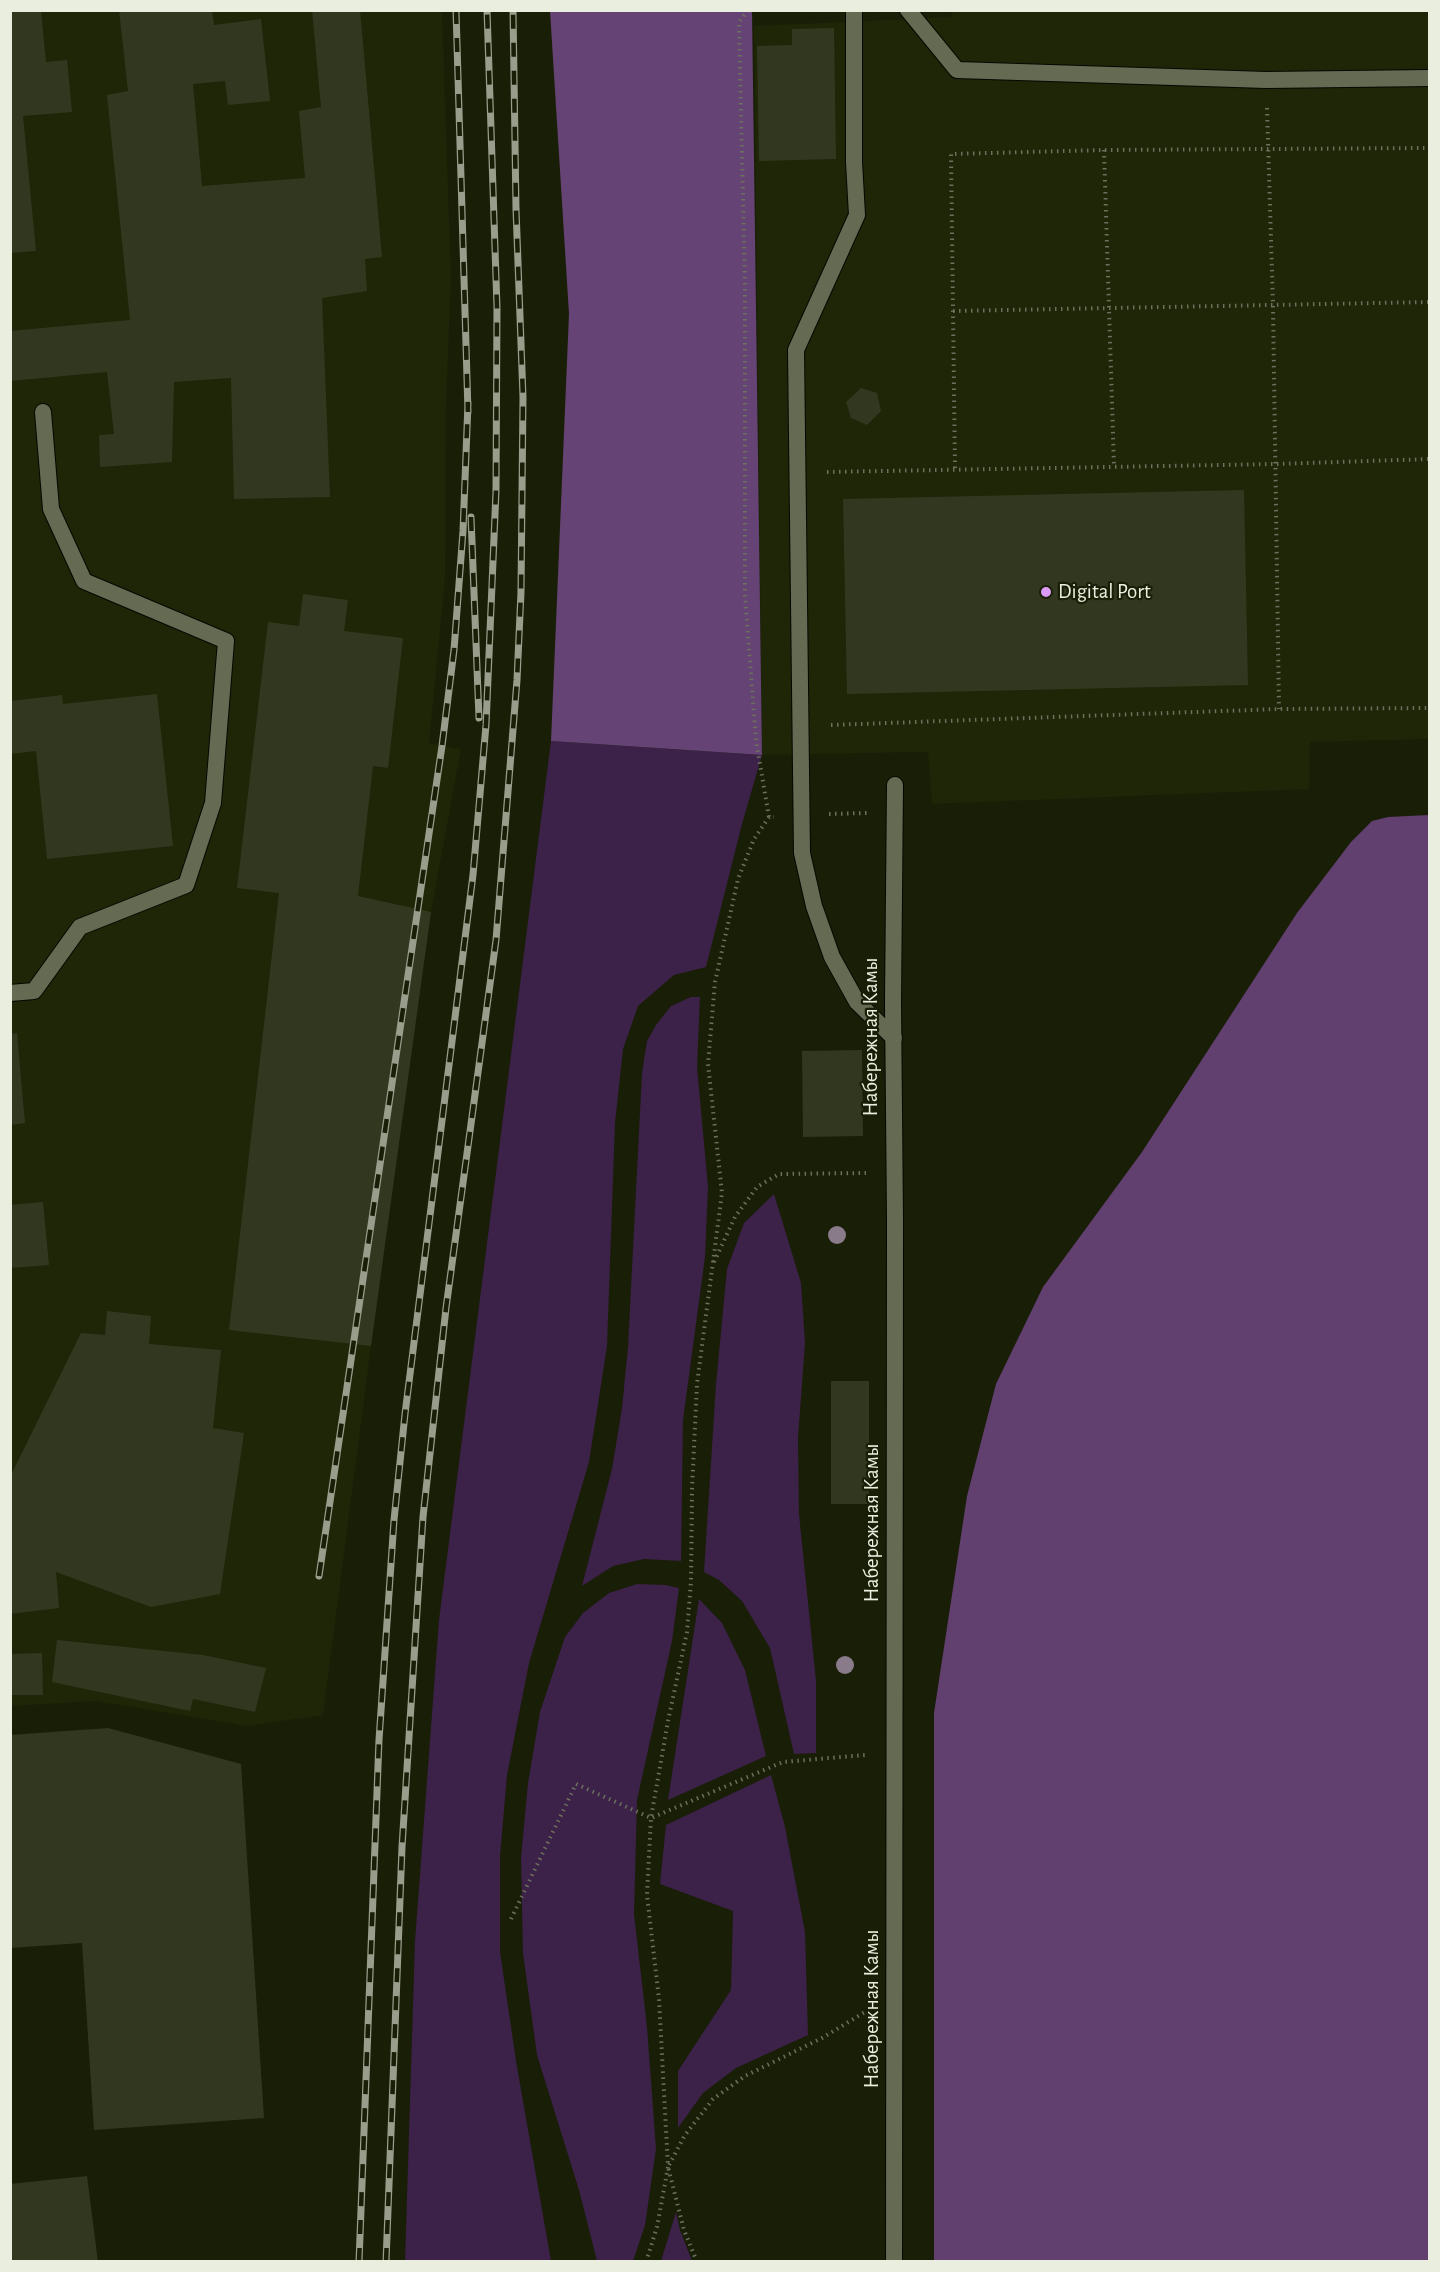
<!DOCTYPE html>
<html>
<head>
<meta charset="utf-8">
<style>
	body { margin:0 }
	#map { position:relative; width:1440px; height:2272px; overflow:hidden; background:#191e07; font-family:"Alegreya Sans",sans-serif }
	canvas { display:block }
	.frame { position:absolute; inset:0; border:12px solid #e9eedf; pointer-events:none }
</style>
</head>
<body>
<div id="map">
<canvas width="1440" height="2272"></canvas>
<div class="frame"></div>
</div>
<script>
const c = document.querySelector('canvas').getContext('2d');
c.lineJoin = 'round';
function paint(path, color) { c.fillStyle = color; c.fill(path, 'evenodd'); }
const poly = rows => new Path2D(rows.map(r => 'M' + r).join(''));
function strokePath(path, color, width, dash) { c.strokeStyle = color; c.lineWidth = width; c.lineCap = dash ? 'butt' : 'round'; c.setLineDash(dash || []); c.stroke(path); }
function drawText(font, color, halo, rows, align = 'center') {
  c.font = font + ' "Alegreya Sans",sans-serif'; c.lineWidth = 4.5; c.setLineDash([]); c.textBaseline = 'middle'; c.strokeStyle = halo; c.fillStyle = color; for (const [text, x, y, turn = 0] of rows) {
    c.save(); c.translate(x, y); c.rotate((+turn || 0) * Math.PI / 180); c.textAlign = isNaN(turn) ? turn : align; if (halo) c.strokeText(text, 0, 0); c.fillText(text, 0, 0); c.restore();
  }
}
paint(poly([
	[951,10,1429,11,1429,739,1310,742,1309,789,932,804,928,752,762,755,754,26,953,17],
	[11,11,442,11,451,277,446,404,445,580,429,743,461,749,431,912,371,1346,323,1715,247,1726,95,1701,11,1706]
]), '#1f2507');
paint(poly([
	[551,741,762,755,742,824,706,967,674,975,638,1006,623,1049,615,1123,607,1346,589,1462,529,1663,507,1775,500,1856,500,1952,516,2061,551,2261,405,2262,415,1941,439,1620],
	[691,997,700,997,697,1067,708,1187,705,1257,683,1420,681,1561,644,1559,613,1566,582,1586,612,1469,622,1408,628,1347,642,1073,647,1041,656,1025,671,1006],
	[774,1194,801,1283,805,1343,798,1438,799,1514,816,1681,816,1753,794,1754,770,1648,742,1601,719,1580,704,1572,716,1384,727,1269,744,1223],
	[637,1584,665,1585,679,1588,672,1641,637,1800,634,1914,647,2027,656,2149,645,2225,633,2261,597,2261,579,2190,537,2055,523,1953,521,1858,528,1783,540,1712,565,1637,583,1613,609,1593],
	[699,1599,722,1623,745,1670,766,1756,668,1800],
	[771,1775,785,1827,805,1932,808,2035,736,2068,703,2093,678,2128,678,2071,731,1990,733,1911,660,1884,666,1825],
	[676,2212,680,2230,692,2261,661,2261]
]), '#3c2148');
paint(poly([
	[550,11,752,11,762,755,551,741,569,314]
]), '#654374');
paint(poly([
	[1429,815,1429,2261,934,2261,934,1713,967,1496,996,1384,1043,1287,1142,1152,1297,913,1351,842,1372,821,1388,817]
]), '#613f6f');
paint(poly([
	[10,10,41,10,46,62,67,60,72,112,23,116,36,251,10,253],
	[119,10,212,10,214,25,261,19,270,101,228,105,225,81,193,84,202,186,305,178,299,111,321,107,312,10,360,10,382,257,365,259,367,291,322,298,330,497,234,499,231,378,174,382,172,462,100,467,99,435,114,434,107,372,10,381,10,331,130,320,107,95,128,91],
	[834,28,836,159,759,161,757,46,792,45,792,29],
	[861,388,877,393,881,411,867,425,851,418,846,402],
	[1244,490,1248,685,847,694,843,499],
	[303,594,348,600,344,631,403,638,388,768,373,766,358,896,431,912,371,1346,229,1330,279,893,237,888,268,622,299,626],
	[157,694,173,846,47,859,36,751,10,754,10,701,62,695,63,704],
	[17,1033,25,1123,10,1125,10,1034],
	[862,1050,863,1136,803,1137,802,1051],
	[43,1202,49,1265,10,1268,10,1205],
	[107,1311,151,1316,149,1344,221,1350,213,1428,244,1433,220,1594,151,1607,56,1572,59,1608,10,1614,10,1477,81,1333,105,1335],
	[831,1381,869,1381,869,1504,831,1504],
	[57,1640,203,1655,266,1668,255,1712,193,1699,190,1711,52,1682],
	[42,1653,43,1695,10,1695,10,1654],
	[108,1728,241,1764,264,2118,94,2130,82,1943,10,1948,10,1735],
	[87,2176,98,2262,10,2262,10,2184]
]), '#323820');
const service = poly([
	[854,10,854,162,857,215,796,350,802,853,814,906,832,957,857,1002,894,1038],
	[908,10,957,70,1266,80,1430,78],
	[10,993,34,991,80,927,186,885,213,803,226,641,84,581,51,509,43,412]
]);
const pedestrian = poly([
	[894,2262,895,1220,893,1002,895,785]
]);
strokePath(service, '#050800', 18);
strokePath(pedestrian, '#050800', 18);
strokePath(poly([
	[748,10,739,22,745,285,745,595,756,741,769,817],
	[1267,108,1273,305,1279,709],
	[1104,150,1114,466],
	[953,311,1430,302],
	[955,468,951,154,1104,150,1430,148],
	[827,472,1276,464,1430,459],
	[831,725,1279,709,1430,708],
	[829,814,867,813],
	[714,1262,735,1217,757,1187,779,1174,866,1173],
	[511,1919,576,1784,651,1818,783,1762,865,1755],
	[646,2262,657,2227,668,2167,659,1999,647,1895,651,1818,668,1721,687,1632,691,1581,692,1489,697,1384,722,1193,708,1064,715,982,738,879,754,839,769,817,774,817],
	[697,2262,684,2230,668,2167,685,2135,713,2099,745,2076,822,2038,865,2012]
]), '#6c715e', 4, [1.5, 4.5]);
strokePath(service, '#656b52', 16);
strokePath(pedestrian, '#656b52', 16);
const rail = poly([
	[456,10,468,412],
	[471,517,479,718],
	[319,1576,442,746,454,650,463,531,468,403],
	[359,2262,379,1740,394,1520,405,1414,473,875,486,725,496,491,497,308,487,10],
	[386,2262,402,1847,423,1517,446,1308,496,940,517,680,521,592,523,397,516,209,513,10]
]);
strokePath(rail, '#999e8c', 7);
strokePath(rail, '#191e07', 4.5, [14]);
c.fillStyle = '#8a7b8a';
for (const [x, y] of [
	[837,1235],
	[845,1665]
]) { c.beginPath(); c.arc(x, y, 9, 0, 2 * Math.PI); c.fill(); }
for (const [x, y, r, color] of [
	[1046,592,6,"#da9af6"]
]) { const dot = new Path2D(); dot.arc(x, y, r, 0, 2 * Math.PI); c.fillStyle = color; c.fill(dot); strokePath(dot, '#191e07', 2); }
drawText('21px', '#e9eedf', '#191e07', [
	["Digital Port",1058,592]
], 'left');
drawText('21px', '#e9eedf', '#191e07', [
	["Набережная Камы",871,1037,-90],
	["Набережная Камы",872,1523,-90],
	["Набережная Камы",872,2009,-90]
]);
</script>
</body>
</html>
